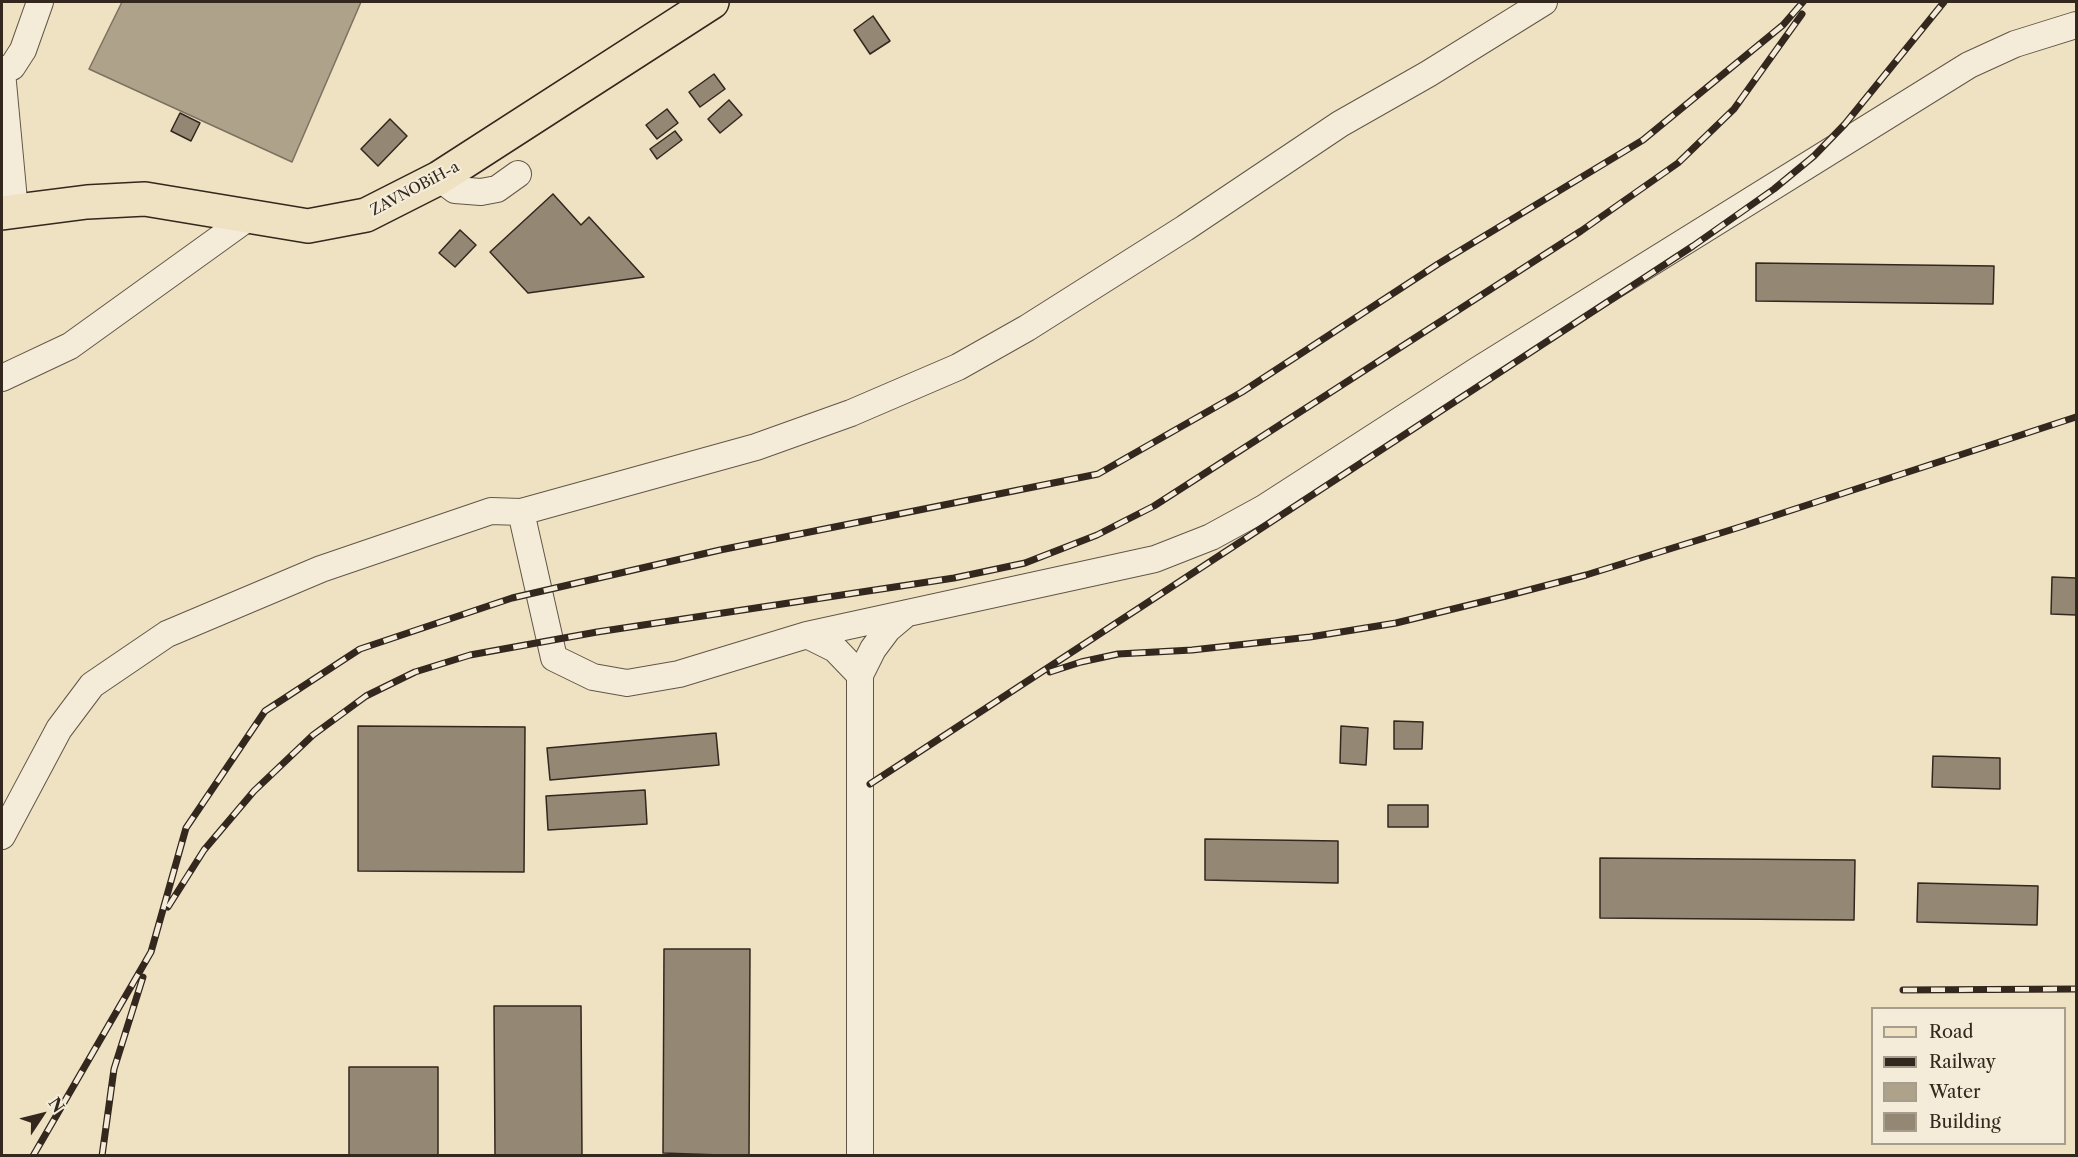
<!DOCTYPE html>
<html>
<head>
<meta charset="utf-8">
<style>
	body { margin:0 }
	#map { position:relative; width:2078px; height:1157px; overflow:hidden; background:#eee2c3; font-family:"Libre Caslon Text",serif }
	canvas { display:block }
	.frame { position:absolute; inset:0; border:3px solid #33271e; pointer-events:none }
	.legend { position:absolute; left:1871px; top:1007px; width:195px; height:138px; box-sizing:border-box; background:#f4ecd8; border:2px solid #a79d8e; margin:0; padding:8px 10px; list-style:none; font-size:18px; color:#33271e }
	.legend li { display:flex; align-items:center; gap:12px; height:30px }
	.legend b { width:30px; border:2px solid #a79d8e }
	.north { position:absolute; left:12px; top:1085px; width:60px; height:60px; -webkit-text-stroke:4px #f4ecd8; paint-order:stroke; rotate:55deg; font-size:16px; font-weight:700; line-height:24px; text-align:center; color:#33271e }
	.north::after { content:''; display:block; margin:auto; width:21px; height:27px; background:#33271e; clip-path:polygon(50% 0,100% 100%,50% 72%,0 100%) }
</style>
</head>
<body>
<div id="map">
<canvas width="2078" height="1157"></canvas>
<div class="frame"></div>
<ul class="legend">
<li><b style="height:8px;background:#eee2c3"></b>Road</li>
<li><b style="height:8px;background:#33271e"></b>Railway</li>
<li><b style="height:16px;background:#aea28b"></b>Water</li>
<li><b style="height:16px;background:#948874"></b>Building</li>
</ul>
<div class="north">N</div>
</div>
<script>
const c = document.querySelector('canvas').getContext('2d');
c.lineJoin = 'round';
function paint(path, color) { c.fillStyle = color; c.fill(path, 'evenodd'); }
const poly = rows => new Path2D(rows.map(r => 'M' + r).join(''));
function strokePath(path, color, width, dash) { c.strokeStyle = color; c.lineWidth = width; c.lineCap = dash ? 'butt' : 'round'; c.setLineDash(dash || []); c.stroke(path); }
function drawText(font, color, halo, rows, align = 'center') {
  c.font = font + ' "Libre Caslon Text",serif'; c.lineWidth = 4.5; c.setLineDash([]); c.textBaseline = 'middle'; c.strokeStyle = halo; c.fillStyle = color; for (const [text, x, y, turn = 0] of rows) {
    c.save(); c.translate(x, y); c.rotate((+turn || 0) * Math.PI / 180); c.textAlign = isNaN(turn) ? turn : align; if (halo) c.strokeText(text, 0, 0); c.fillText(text, 0, 0); c.restore();
  }
}
const water = poly([
	[122,2,361,2,292,162,89,69,122,2]
]);
paint(water, '#aea28b');
strokePath(water, '#7d715f', 1.5);
const building = poly([
	[873,16,890,41,870,54,854,30,873,16],
	[714,74,725,89,700,107,689,92,714,74],
	[729,100,742,115,720,133,708,119,729,100],
	[667,109,678,123,657,139,646,125,667,109],
	[180,113,200,123,191,141,171,131,180,113],
	[390,119,407,136,378,166,361,149,390,119],
	[675,131,682,140,657,159,650,149,675,131],
	[553,194,581,225,589,217,644,277,528,293,490,252,553,194],
	[460,230,476,245,455,267,439,253,460,230],
	[1756,263,1994,266,1993,304,1756,301,1756,263],
	[2052,577,2076,578,2076,615,2051,614,2052,577],
	[1394,721,1423,722,1422,749,1394,749,1394,721],
	[358,726,525,727,524,872,358,871,358,726],
	[1341,726,1368,728,1366,765,1340,763,1341,726],
	[716,733,719,765,550,780,547,748,716,733],
	[1933,756,2000,758,2000,789,1932,787,1933,756],
	[645,790,647,824,548,830,546,796,645,790],
	[1388,805,1428,805,1428,827,1388,827,1388,805],
	[1205,839,1338,841,1338,883,1205,880,1205,839],
	[1600,858,1855,860,1854,920,1600,918,1600,858],
	[1918,883,2038,886,2037,925,1917,922,1918,883],
	[664,949,750,949,749,1156,663,1153,664,949],
	[494,1006,581,1006,582,1156,495,1156,494,1006],
	[349,1067,438,1067,438,1156,349,1156,349,1067]
]);
paint(building, '#948874');
strokePath(building, '#33271e', 1.5);
const minor = poly([
	[2,70,12,67,23,50,40,2],
	[2,72,15,211],
	[439,178,455,190,481,192,497,189,518,174],
	[2,378,70,346,252,215],
	[521,512,554,658,593,677,627,683,679,674,807,635,1155,559,1211,537,1264,508,1478,370,1969,65,2015,44,2076,25],
	[807,635,835,649,860,675,873,649,888,629,907,613],
	[2,836,59,729,92,685,167,634,321,569,491,511,521,512,756,447,851,413,958,367,1027,328,1185,228,1340,124,1428,74,1544,2],
	[860,1156,860,675]
]);
const major = poly([
	[2,213,87,202,145,199,308,226,366,215,439,178,712,2]
]);
strokePath(minor, '#625647', 28);
strokePath(major, '#33271e', 36);
strokePath(minor, '#f4ecd8', 26);
strokePath(major, '#eee2c3', 33);
const rail = poly([
	[1050,672,1081,662,1118,654,1192,650,1310,637,1396,623,1506,596,1586,575,1740,527,2076,417],
	[870,784,1693,246,1774,189,1814,156,1845,124,1944,2],
	[168,907,204,850,254,791,313,735,366,696,415,672,470,655,597,632,954,578,1025,563,1097,535,1154,506,1581,231,1678,163,1734,109,1802,14],
	[1903,990,2076,989],
	[33,1156,151,952,186,828,265,711,360,649,512,598,720,550,1098,474,1242,392,1438,264,1643,140,1783,25,1803,2],
	[102,1156,114,1069,143,977]
]);
strokePath(rail, '#33271e', 7);
strokePath(rail, '#f4ecd8', 4.5, [14]);
drawText('15px', '#33271e', '#f4ecd8', [
	["ZAVNOBiH-a",415,189,-28]
]);
</script>
</body>
</html>
